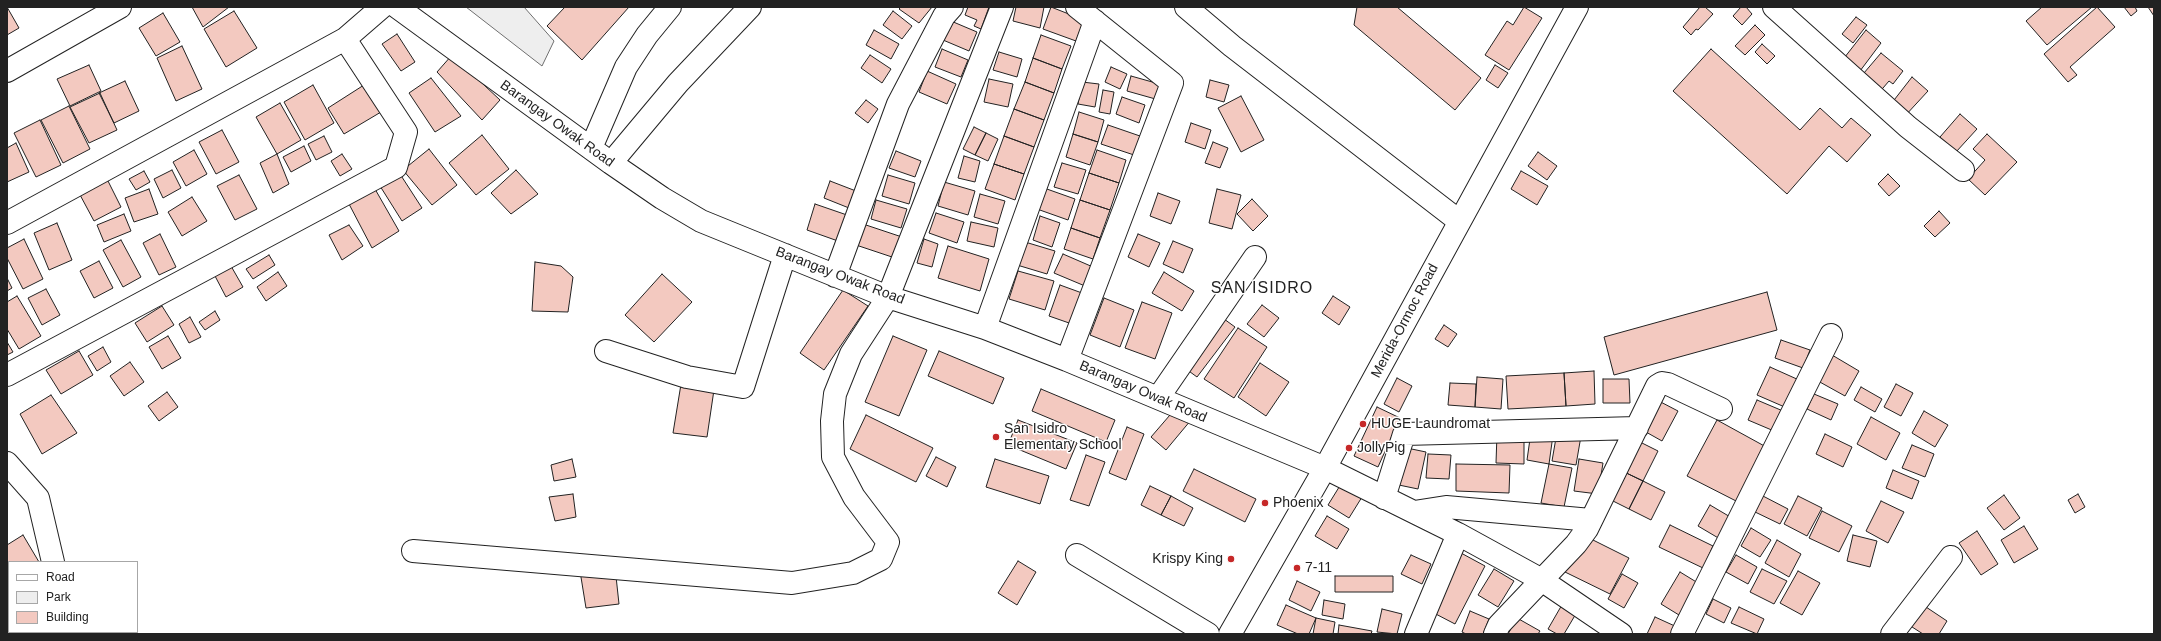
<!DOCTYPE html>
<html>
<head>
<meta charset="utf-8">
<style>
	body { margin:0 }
	#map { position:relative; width:2161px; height:641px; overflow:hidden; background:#fff; font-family:Helvetica,sans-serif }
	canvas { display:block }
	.frame { position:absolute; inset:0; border:8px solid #222; pointer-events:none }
	.legend { position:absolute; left:8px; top:561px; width:130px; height:72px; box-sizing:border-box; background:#fff; border:1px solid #a7a7a7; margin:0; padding:5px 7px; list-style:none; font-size:12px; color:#222 }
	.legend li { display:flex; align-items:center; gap:8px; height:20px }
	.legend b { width:20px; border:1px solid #a7a7a7 }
</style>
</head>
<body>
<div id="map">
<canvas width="2161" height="641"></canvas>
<div class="frame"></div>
<ul class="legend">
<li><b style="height:5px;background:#fff"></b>Road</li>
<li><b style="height:11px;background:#eee"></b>Park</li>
<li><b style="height:11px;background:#f3c9c0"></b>Building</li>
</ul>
</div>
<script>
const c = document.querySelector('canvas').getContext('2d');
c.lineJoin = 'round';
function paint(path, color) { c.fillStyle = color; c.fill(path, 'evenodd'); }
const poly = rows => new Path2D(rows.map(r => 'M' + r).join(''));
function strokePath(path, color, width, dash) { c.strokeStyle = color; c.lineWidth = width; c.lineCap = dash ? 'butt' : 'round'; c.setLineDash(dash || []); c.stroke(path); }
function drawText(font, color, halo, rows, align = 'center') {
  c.font = font + ' Helvetica,sans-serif'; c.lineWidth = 3; c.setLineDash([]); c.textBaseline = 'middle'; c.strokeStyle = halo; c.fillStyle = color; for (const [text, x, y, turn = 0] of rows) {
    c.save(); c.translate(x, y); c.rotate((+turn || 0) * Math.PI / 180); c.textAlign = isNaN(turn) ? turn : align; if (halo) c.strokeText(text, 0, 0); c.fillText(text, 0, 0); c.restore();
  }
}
const green = poly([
	[466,7,524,7,554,41,542,66,466,7]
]);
paint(green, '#eee');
strokePath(green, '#6f6f6f', 1);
const building = poly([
	[7,7,19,28,7,35,7,7],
	[192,7,229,7,203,27,192,7],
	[565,7,629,7,582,60,547,26,565,7],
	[901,7,932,7,919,23,899,9,901,7],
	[968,7,989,7,981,29,974,26,977,20,965,15,968,7],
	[1016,7,1044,7,1040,28,1013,21,1016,7],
	[1051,7,1084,20,1076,41,1043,29,1051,7],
	[1357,7,1397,7,1481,78,1455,110,1354,25,1357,7],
	[1524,7,1542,18,1509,70,1485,55,1507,21,1513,25,1524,7],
	[1700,7,1705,7,1713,14,1698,30,1696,29,1691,35,1683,27,1700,7],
	[1741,7,1746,7,1752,14,1742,25,1733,16,1741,7],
	[2042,7,2092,7,2047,45,2026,21,2042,7],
	[2097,7,2115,27,2070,67,2077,75,2068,82,2044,54,2097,7],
	[2124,7,2135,7,2137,11,2131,16,2124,7],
	[2148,7,2154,7,2154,16,2148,7],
	[234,11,257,48,226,67,204,29,234,11],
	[893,11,912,26,902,39,883,25,893,11],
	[163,13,180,42,156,56,139,28,163,13],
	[1856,17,1867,25,1853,43,1842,34,1856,17],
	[951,21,977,32,969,51,943,40,951,21],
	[1755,25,1765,35,1745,55,1735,46,1755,25],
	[874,30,899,44,891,59,866,45,874,30],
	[1866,30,1881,43,1857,75,1841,62,1866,30],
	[397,34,415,62,401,71,382,44,397,34],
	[1041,35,1071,46,1062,69,1033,58,1041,35],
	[1762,44,1775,56,1767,64,1755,52,1762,44],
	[182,46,202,89,176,101,157,58,182,46],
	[942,49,968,60,961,77,935,67,942,49],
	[1711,49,1800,130,1820,108,1842,128,1851,118,1871,135,1847,162,1829,146,1787,194,1673,91,1711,49],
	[999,52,1022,59,1017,77,993,70,999,52],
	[1881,53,1903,71,1893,84,1889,81,1877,95,1858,80,1881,53],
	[452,55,500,100,482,120,437,72,452,55],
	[870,55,891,69,882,83,861,68,870,55],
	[1033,58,1062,69,1054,93,1025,82,1033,58],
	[89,65,101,91,70,106,57,79,89,65],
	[1495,65,1508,73,1498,88,1486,80,1495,65],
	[1111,67,1127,74,1120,89,1105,82,1111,67],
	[927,71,956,84,947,104,919,92,927,71],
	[1131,76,1163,85,1159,100,1127,91,1131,76],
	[1912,77,1928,91,1904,117,1891,104,1912,77],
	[431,78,461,116,435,132,409,93,431,78],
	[989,79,1013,84,1008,107,984,102,989,79],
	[1210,80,1229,85,1224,102,1206,97,1210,80],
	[125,81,139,111,114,123,99,93,125,81],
	[1025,82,1054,93,1044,120,1014,109,1025,82],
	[1082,82,1099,84,1095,107,1078,104,1082,82],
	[313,85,334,123,305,140,284,102,313,85],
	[364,85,381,112,344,134,328,108,364,85],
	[1103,90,1114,92,1110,114,1099,112,1103,90],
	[100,93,117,130,89,143,70,107,100,93],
	[1241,96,1264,140,1241,152,1218,108,1241,96],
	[1122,97,1145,105,1139,123,1116,114,1122,97],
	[866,100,878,109,868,123,855,113,866,100],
	[280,103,301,140,277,154,256,117,280,103],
	[69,106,90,149,63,163,41,120,69,106],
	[1014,109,1044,120,1034,147,1004,136,1014,109],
	[1079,112,1104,120,1098,142,1073,134,1079,112],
	[1960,114,1977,129,1956,152,1940,137,1960,114],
	[40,120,61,165,36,177,14,133,40,120],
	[1191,123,1211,130,1205,149,1185,142,1191,123],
	[1108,125,1140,136,1134,155,1101,144,1108,125],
	[974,127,986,133,975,155,963,149,974,127],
	[222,130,239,162,216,174,199,142,222,130],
	[986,133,998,139,988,161,975,155,986,133],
	[1073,134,1098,142,1090,165,1066,157,1073,134],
	[1987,134,2017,162,1985,195,1968,179,1985,160,1973,149,1987,134],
	[482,135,509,169,476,195,449,163,482,135],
	[324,136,332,152,316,160,308,144,324,136],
	[1004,136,1034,147,1024,174,994,164,1004,136],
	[1213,142,1228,148,1220,168,1205,163,1213,142],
	[16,143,29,172,7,182,7,148,16,143],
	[304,146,311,161,291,172,283,157,304,146],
	[429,149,457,185,432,205,403,170,429,149],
	[194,150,207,174,186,186,173,162,194,150],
	[1097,150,1126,160,1119,183,1089,173,1097,150],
	[896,151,921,161,915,177,889,168,896,151],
	[1538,152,1557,166,1547,180,1528,166,1538,152],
	[277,154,289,184,273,193,260,163,277,154],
	[342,154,352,169,340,176,331,161,342,154],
	[964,156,980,161,975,182,958,178,964,156],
	[1062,163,1086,170,1078,194,1054,187,1062,163],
	[994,164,1024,174,1015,200,985,189,994,164],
	[172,170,181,188,163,198,154,179,172,170],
	[516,170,538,194,511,214,491,193,516,170],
	[144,171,150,182,136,190,129,179,144,171],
	[1521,171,1548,186,1537,205,1511,189,1521,171],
	[1089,173,1119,183,1110,210,1080,200,1089,173],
	[400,174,422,208,402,221,380,186,400,174],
	[1888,174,1900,186,1889,196,1878,184,1888,174],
	[239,175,257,209,235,220,217,186,239,175],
	[888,175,915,183,909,204,882,196,888,175],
	[107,179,121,207,94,221,79,193,107,179],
	[830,181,856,191,849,208,824,198,830,181],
	[944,182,975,191,968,215,938,206,944,182],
	[1044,188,1075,199,1068,220,1037,209,1044,188],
	[149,189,158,214,134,222,125,198,149,189],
	[375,189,399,231,372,248,349,204,375,189],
	[1217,189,1241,195,1232,229,1209,223,1217,189],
	[1158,193,1180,201,1171,224,1150,216,1158,193],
	[980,194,1005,201,998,224,974,217,980,194],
	[192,197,207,221,182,236,168,212,192,197],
	[1252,199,1268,216,1253,231,1237,214,1252,199],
	[876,200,907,209,901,228,871,219,876,200],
	[1080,200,1110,210,1100,238,1071,228,1080,200],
	[815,204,847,215,838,241,807,230,815,204],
	[1939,211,1950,223,1935,237,1924,226,1939,211],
	[936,213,964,222,957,243,929,233,936,213],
	[124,214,131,231,104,242,97,225,124,214],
	[1040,216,1060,223,1052,247,1033,240,1040,216],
	[971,222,998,228,994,247,967,241,971,222],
	[57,223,72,260,49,270,34,233,57,223],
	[863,224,902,237,895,258,856,245,863,224],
	[349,225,363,246,342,260,329,235,349,225],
	[1071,228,1100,238,1093,259,1064,249,1071,228],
	[160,234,176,267,159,275,143,243,160,234],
	[1138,234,1160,243,1149,267,1128,257,1138,234],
	[24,239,43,279,23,289,7,258,7,248,24,239],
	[924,239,938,244,932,267,917,263,924,239],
	[121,240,141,277,123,287,103,250,121,240],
	[1173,241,1193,249,1183,273,1163,264,1173,241],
	[1025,242,1055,251,1047,274,1017,265,1025,242],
	[948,246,989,259,980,291,938,278,948,246],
	[1063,254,1093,267,1085,286,1054,273,1063,254],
	[269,255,275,265,253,279,246,269,269,255],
	[99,261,113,288,94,298,80,271,99,261],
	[535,262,561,266,573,277,568,312,532,311,535,262],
	[231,266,243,287,226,297,215,276,231,266],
	[1018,271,1054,281,1045,310,1009,299,1018,271],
	[278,272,287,286,266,301,257,287,278,272],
	[1164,272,1194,291,1182,311,1152,293,1164,272],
	[662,274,692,302,654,342,625,315,662,274],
	[7,278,12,288,7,291,7,278],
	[1060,285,1082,293,1072,324,1049,316,1060,285],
	[46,289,60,315,42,325,28,298,46,289],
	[843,290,868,306,824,370,800,353,843,290],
	[1767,292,1777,330,1614,375,1604,337,1767,292],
	[17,296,41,336,19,349,7,329,7,302,17,296],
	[1333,296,1350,307,1339,325,1322,313,1333,296],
	[1104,298,1134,310,1120,347,1090,335,1104,298],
	[1142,302,1172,313,1155,359,1125,348,1142,302],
	[1262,305,1279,318,1264,337,1247,324,1262,305],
	[162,306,174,325,147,342,135,323,162,306],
	[215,311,220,320,205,330,199,322,215,311],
	[1220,316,1235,327,1197,377,1182,366,1220,316],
	[190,317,201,337,189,343,179,324,190,317],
	[1444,325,1457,334,1448,347,1435,339,1444,325],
	[1238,328,1267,347,1234,398,1204,379,1238,328],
	[168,336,181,358,162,369,149,347,168,336],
	[893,336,927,350,899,416,865,402,893,336],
	[1781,340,1810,350,1803,368,1775,358,1781,340],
	[7,342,13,352,7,355,7,342],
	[103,347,111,362,97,371,88,356,103,347],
	[79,351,93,375,61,394,46,370,79,351],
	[939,351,1004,378,993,404,928,376,939,351],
	[1832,355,1859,371,1845,396,1818,381,1832,355],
	[130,362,144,382,124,396,110,376,130,362],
	[1260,363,1289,382,1266,416,1238,397,1260,363],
	[1770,367,1799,380,1787,408,1757,395,1770,367],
	[1594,371,1595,404,1566,406,1564,373,1594,371],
	[1564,373,1566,406,1508,409,1506,376,1564,373],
	[1477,377,1503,379,1501,409,1475,407,1477,377],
	[682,378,715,383,707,437,673,433,682,378],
	[1397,378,1412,386,1399,412,1384,404,1397,378],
	[1603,379,1629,379,1630,403,1603,403,1603,379],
	[1450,383,1476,384,1475,407,1448,405,1450,383],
	[1896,384,1913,393,1901,416,1884,407,1896,384],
	[1861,387,1882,399,1875,412,1854,400,1861,387],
	[1041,389,1115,420,1106,442,1032,411,1041,389],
	[167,392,178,407,159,421,148,406,167,392],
	[1814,394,1838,404,1831,420,1807,409,1814,394],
	[51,395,77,433,42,454,20,414,51,395],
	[1653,398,1678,411,1662,441,1637,427,1653,398],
	[1757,400,1783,411,1774,431,1748,420,1757,400],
	[1377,407,1400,418,1378,467,1354,456,1377,407],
	[1176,408,1191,420,1166,450,1151,437,1176,408],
	[1924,411,1948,425,1935,447,1912,433,1924,411],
	[866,415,933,448,916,482,850,449,866,415],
	[1871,417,1900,433,1886,460,1857,444,1871,417],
	[1018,420,1077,443,1066,469,1008,445,1018,420],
	[1717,420,1768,448,1740,503,1687,476,1717,420],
	[1127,427,1144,434,1126,480,1109,473,1127,427],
	[1531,432,1553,435,1549,464,1527,460,1531,432],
	[1557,432,1581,436,1576,465,1552,461,1557,432],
	[1497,434,1524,434,1524,464,1496,463,1497,434],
	[1825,434,1852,447,1843,467,1816,454,1825,434],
	[1634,439,1658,451,1643,481,1618,469,1634,439],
	[1912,445,1934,454,1925,477,1902,468,1912,445],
	[1402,447,1426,452,1418,489,1394,484,1402,447],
	[1428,454,1451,455,1449,479,1426,478,1428,454],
	[1086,455,1105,462,1089,506,1070,500,1086,455],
	[936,457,956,467,947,487,926,476,936,457],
	[572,459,576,477,554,481,551,465,572,459],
	[995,459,1049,476,1040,504,986,487,995,459],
	[1579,459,1603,463,1598,494,1574,491,1579,459],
	[1456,464,1510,465,1509,493,1456,491,1456,464],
	[1549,464,1572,468,1564,507,1541,503,1549,464],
	[1194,469,1256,499,1245,522,1183,491,1194,469],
	[1618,469,1643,481,1629,509,1605,497,1618,469],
	[1893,470,1919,481,1912,499,1886,488,1893,470],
	[1643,481,1665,492,1651,520,1629,509,1643,481],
	[1341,484,1362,497,1349,518,1328,505,1341,484],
	[1150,486,1171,496,1161,515,1141,505,1150,486],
	[573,494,576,517,555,521,549,497,573,494],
	[2078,494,2085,507,2075,513,2068,500,2078,494],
	[1761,495,1788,509,1780,524,1753,511,1761,495],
	[2004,495,2020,518,2004,530,1987,508,2004,495],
	[1171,496,1193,508,1184,526,1161,515,1171,496],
	[1798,496,1822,508,1807,536,1784,524,1798,496],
	[1881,501,1904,512,1888,543,1866,531,1881,501],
	[1710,505,1732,518,1720,539,1698,526,1710,505],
	[1822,511,1852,526,1839,552,1809,538,1822,511],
	[1327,516,1349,529,1337,549,1315,536,1327,516],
	[1670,525,1713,546,1703,568,1659,547,1670,525],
	[2024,526,2038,549,2014,563,2001,540,2024,526],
	[1751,528,1771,540,1760,557,1741,546,1751,528],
	[1977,531,1998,564,1981,575,1959,543,1977,531],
	[23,535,39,562,9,562,9,564,7,561,7,545,23,535],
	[1583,535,1629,558,1610,594,1565,572,1583,535],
	[1853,535,1877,541,1870,567,1847,561,1853,535],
	[1777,540,1801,554,1789,577,1765,563,1777,540],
	[1461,553,1485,566,1455,624,1430,611,1461,553],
	[1411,555,1431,564,1422,584,1401,574,1411,555],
	[1736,555,1757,567,1748,584,1726,572,1736,555],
	[1018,561,1036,572,1017,605,998,593,1018,561],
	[615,567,619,604,586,608,580,571,615,567],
	[1494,569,1514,581,1498,607,1478,595,1494,569],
	[1762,569,1787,581,1774,604,1750,592,1762,569],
	[1798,571,1820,583,1802,615,1780,603,1798,571],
	[1680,572,1698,583,1679,615,1661,604,1680,572],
	[1622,574,1638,583,1624,608,1608,599,1622,574],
	[1335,576,1393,576,1393,592,1335,592,1335,576],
	[1297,581,1320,592,1311,611,1289,600,1297,581],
	[1713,599,1731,608,1724,623,1706,614,1713,599],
	[1324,600,1345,604,1343,619,1322,615,1324,600],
	[1563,603,1577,612,1564,634,1557,634,1548,629,1563,603],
	[1286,605,1316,618,1309,634,1298,634,1277,625,1286,605],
	[1923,605,1947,621,1939,634,1923,634,1909,625,1923,605],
	[1739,607,1764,619,1757,634,1731,623,1739,607],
	[1382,609,1402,614,1397,634,1377,632,1382,609],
	[1470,611,1489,619,1483,634,1466,634,1462,632,1470,611],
	[1655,617,1677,627,1673,634,1647,634,1655,617],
	[1316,618,1335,622,1333,634,1313,634,1316,618],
	[1517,618,1540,631,1538,634,1508,634,1517,618],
	[1339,625,1372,631,1371,634,1338,634,1339,625],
	[62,632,91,632,92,634,63,634,62,632]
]);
paint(building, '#f3c9c0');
strokePath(building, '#222', 1);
const minor = poly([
	[397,7,611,163,662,198,701,221,888,297,985,328,1067,360,1325,468,1458,534,1540,579,1621,634],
	[1186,7,1232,46,1459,221],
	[1774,7,1908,127,1963,170],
	[7,71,120,7],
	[591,148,626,67,647,35,670,7],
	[611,163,678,83,750,7],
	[7,223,345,39,382,7],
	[835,276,898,104,944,16,952,7],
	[985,328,1095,21],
	[606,351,687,377,743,387,785,255],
	[1067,360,1172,83,1077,7],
	[7,375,396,167,406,132,345,39],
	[1158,398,1255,257],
	[7,463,38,498,53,562],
	[1384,498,1404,434,1637,428],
	[1414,512,1446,507,1591,520],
	[413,551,792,583,853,573,881,559,888,542,854,497,833,457,832,421,835,394,851,354,888,297,1002,7],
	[1077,555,1208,634],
	[35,634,37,632],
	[1416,634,1458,534],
	[1495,634,1499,625,1576,544,1587,529,1657,386,1662,383,1668,384,1721,409],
	[1682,634,1831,335],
	[1892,634,1951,557]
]);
const highway = poly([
	[1230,634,1325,468,1577,7]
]);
strokePath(minor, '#222', 24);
strokePath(highway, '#222', 24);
strokePath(minor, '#fff', 22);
strokePath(highway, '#fff', 22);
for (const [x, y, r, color] of [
	[1363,424,4,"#c62828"],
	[996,437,4,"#c62828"],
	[1349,448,4,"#c62828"],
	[1265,503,4,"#c62828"],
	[1231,559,4,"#c62828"],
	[1297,568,4,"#c62828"]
]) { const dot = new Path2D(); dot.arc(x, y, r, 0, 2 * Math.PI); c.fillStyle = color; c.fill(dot); strokePath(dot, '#fff', 1.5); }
drawText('14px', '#222', '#fff', [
	["Barangay Owak Road",557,124,36],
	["Barangay Owak Road",840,276,21],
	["Merida-Ormoc Road",1405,321,-62],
	["Barangay Owak Road",1143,392,23]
]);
drawText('14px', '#222', '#fff', [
	["HUGE Laundromat",1371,424],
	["San Isidro",1004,429],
	["Elementary School",1004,445],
	["JollyPig",1357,448],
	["Phoenix",1273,503],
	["Krispy King",1223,559,"right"],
	["7-11",1305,568]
], 'left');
c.letterSpacing = '1px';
drawText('16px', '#222', '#fff', [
	["SAN ISIDRO",1262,289]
]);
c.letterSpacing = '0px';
</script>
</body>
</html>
